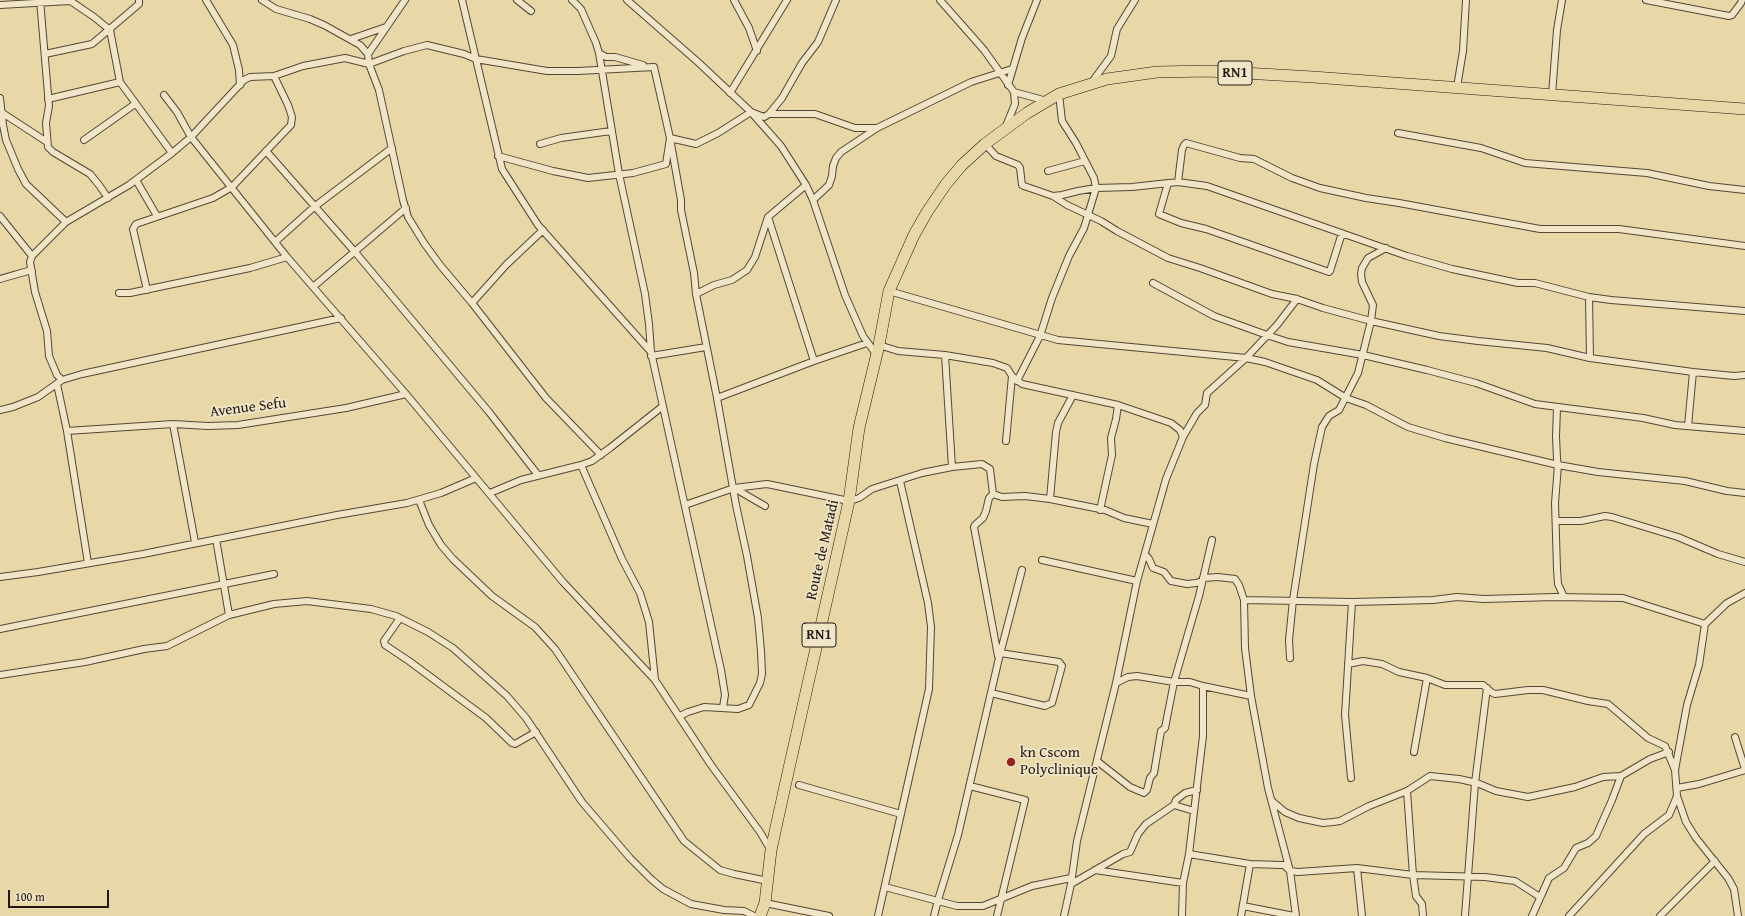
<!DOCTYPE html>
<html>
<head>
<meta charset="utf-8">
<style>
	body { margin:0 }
	#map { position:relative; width:1745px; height:916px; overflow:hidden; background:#e8d7a7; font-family:"Gentium Book Plus",serif }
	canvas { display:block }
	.scale { position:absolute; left:8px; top:890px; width:101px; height:18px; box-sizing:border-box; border:2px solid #231711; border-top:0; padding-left:5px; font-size:12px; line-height:14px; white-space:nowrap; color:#231711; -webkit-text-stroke:3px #f0e5c6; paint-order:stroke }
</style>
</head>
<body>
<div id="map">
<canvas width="1745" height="916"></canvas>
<div class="scale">100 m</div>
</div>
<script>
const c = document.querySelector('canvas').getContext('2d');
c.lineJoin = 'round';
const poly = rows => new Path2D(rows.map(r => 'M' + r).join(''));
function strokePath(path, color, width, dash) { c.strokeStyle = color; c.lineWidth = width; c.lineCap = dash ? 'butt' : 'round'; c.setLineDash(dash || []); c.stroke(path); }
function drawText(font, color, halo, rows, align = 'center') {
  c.font = font + ' "Gentium Book Plus",serif'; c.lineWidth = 3.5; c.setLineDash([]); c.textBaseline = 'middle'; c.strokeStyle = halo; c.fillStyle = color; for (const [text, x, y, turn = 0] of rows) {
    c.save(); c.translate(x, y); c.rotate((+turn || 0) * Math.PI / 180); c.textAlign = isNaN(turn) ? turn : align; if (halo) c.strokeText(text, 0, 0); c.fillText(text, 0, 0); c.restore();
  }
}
const street = poly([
	[40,0,49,106,46,123,48,147,53,152,90,174,99,185,108,198],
	[69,0,94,17,110,30,120,82,172,153],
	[206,0,233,45,239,70,240,85],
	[262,0,276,9,310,19,324,25,360,45,368,54],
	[405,0,368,54,369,64,379,90,403,200,408,217,424,243,440,265,472,303,546,398,601,455],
	[462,0,502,169,538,225,651,352],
	[517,0,531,11],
	[572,0,581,9,596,43,599,53,619,174,645,294,649,324,651,352,721,670,725,695,723,707],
	[627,0,699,63,751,112,781,146,806,185,813,200,845,295,863,336,876,354],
	[734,0,749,28,757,51],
	[940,0,984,50,1014,92,1015,104,1006,126],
	[1646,0,1729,16,1732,15,1741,3,1742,0],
	[0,5,70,1],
	[351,39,386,27],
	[599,53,606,57,615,57,643,65],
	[45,54,92,44,139,4,139,0],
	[1092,82,1111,56,1117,29,1135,0],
	[1008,85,1022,38,1037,0],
	[1457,87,1463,51,1466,0],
	[1014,92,1047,101],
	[730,93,787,0],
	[164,95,177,112,191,137,287,257,406,394,563,582,655,680,711,765,760,832,770,849],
	[1552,95,1557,30,1562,0],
	[0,98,3,125,6,140,18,169,26,184,66,222],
	[48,99,120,82],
	[1,112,47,142],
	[769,114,815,114,855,128,875,128],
	[1398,133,1481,148,1525,163,1647,173,1709,186,1745,190],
	[84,140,135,104],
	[540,144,561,138,611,131],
	[985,144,996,156,1018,165,1020,168,1022,185,1024,186,1053,196,1067,205,1101,221,1117,231,1168,258,1200,268,1272,294,1297,299,1323,308,1371,321,1439,336,1478,341,1547,348,1590,358,1693,372,1734,376,1745,375],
	[266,151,355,252,489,412,538,475],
	[1048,171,1085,161],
	[136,180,157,216],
	[1178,182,1182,150,1184,145,1186,143,1240,158,1254,159,1292,178,1320,188,1366,198,1399,203,1540,229,1619,229,1745,246],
	[1168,183,1159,214,1181,223,1206,229,1329,272,1330,271,1342,233],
	[1053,196,1062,195,1078,191,1096,188,1132,187,1178,182,1207,186,1407,256,1452,269,1518,283,1535,283,1589,297,1611,300,1745,311],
	[813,200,829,185,832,176,833,166,836,158,841,152,877,128,971,82,1012,69],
	[0,216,32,256],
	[768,217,814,361],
	[275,242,314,207,392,148],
	[0,279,28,271,32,271],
	[1153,283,1214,316,1267,335,1288,342,1363,355,1427,370,1476,383,1535,404,1643,418,1675,425,1745,431],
	[313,287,406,208],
	[147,290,133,229,136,224,213,198,232,187,291,125,292,117,288,105,274,76],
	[889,291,1058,340,1246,358,1265,362,1317,380,1346,398,1366,405,1408,427,1445,438,1558,465,1598,472,1685,481,1727,491,1745,493],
	[119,293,130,293,250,268,287,257],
	[696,294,714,285,732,280,747,270,755,257,768,217,806,185],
	[1589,297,1590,358],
	[472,303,506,265,543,230],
	[879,345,898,351,945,355,993,363,1007,368,1012,376,1022,384,1118,405,1171,423,1180,430,1183,437],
	[945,355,952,467],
	[651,356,706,347],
	[62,380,57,375,49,356,47,331,35,292,30,262,32,256,66,222,129,185,172,153,191,137,244,80,250,77,274,76,303,66,345,58,369,64,404,51,427,45,464,54,476,59,547,71,578,71,654,67,670,138,666,164,633,173,588,178,553,171,498,156],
	[1017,381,1040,336,1052,298,1069,256,1084,228,1096,188,1094,178,1076,143,1062,121,1059,94],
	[57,384,67,431,88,563],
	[717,398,814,361,867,343],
	[1557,408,1556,436,1557,459,1558,465,1555,503,1557,569,1558,584,1564,597],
	[0,410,13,407,38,397,62,380,82,374,341,318],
	[173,424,195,542],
	[1688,426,1693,372],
	[67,431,173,424,208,426,238,425,346,408,406,394],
	[1006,441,1012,376],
	[581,465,622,559,640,593,649,622,655,680],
	[734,488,765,506],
	[490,493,521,480,581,465,592,461,610,448,663,406],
	[993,494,989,498,986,511,983,518,975,525,974,527,998,656],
	[1050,499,1056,432,1058,423,1073,395],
	[419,500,429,525,441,545,453,559,492,596,535,627,555,649,684,841,720,870,734,874,768,881],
	[685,505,734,488,767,484,849,501,859,498,872,489,922,473,952,467,982,464,990,469,993,494,1002,497,1025,496,1050,499,1105,510,1124,518,1153,524],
	[1100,510,1112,455,1111,438,1116,419,1118,405],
	[1557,521,1581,521,1605,516,1612,517,1678,537,1718,554,1745,562],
	[216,539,229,615],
	[1145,554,1149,559,1153,568,1164,572,1171,581,1187,584,1196,583,1202,581],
	[1042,560,1137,581],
	[0,577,38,572,143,554,337,515,407,503,441,493,476,478],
	[1203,578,1218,577,1235,579,1239,585,1244,600,1245,648,1251,696,1268,788,1290,871,1296,916],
	[1244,600,1352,602,1433,600,1457,597,1484,599,1555,597,1623,598,1705,624],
	[400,618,384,641,385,645,409,661,486,718,512,743,515,744,536,732],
	[0,629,274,574],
	[1290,658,1289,640,1293,600,1314,464,1322,427,1329,416,1339,410,1358,373,1371,321,1373,305,1362,282,1361,274,1362,268,1368,258,1386,248],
	[1348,664,1363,661,1382,664,1399,672,1427,678,1445,685,1483,685,1491,692,1495,694,1528,690,1543,690,1588,701,1608,704,1648,738,1665,746,1675,770],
	[0,675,85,662,144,649,167,646,229,615,274,604,307,601,371,609,396,616,428,632,453,648,507,696,526,718,582,802,630,858,651,879,663,889,691,904,724,910,744,911,754,916],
	[1116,683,1128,677,1137,676,1174,682,1190,682,1203,686,1251,696],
	[991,693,1045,706,1049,704,1052,703,1062,666,1059,662,1000,653],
	[680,716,688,712,704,707,738,709,749,705,760,683,762,674,761,651,758,618,747,556,736,505,717,398,696,294,694,273,681,210,681,200,670,138,696,144,718,133,751,112,764,117,769,114,782,98,802,63,818,42,836,0],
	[1735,737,1745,769],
	[1414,752,1427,678],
	[1097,761,1130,787,1144,793,1147,790,1150,778,1154,773,1161,731,1165,728,1174,682,1199,596,1212,540],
	[1351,778,1345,715,1352,602],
	[799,785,901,814],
	[970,786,1025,800,997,916],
	[1677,788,1699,784,1745,770],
	[1407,791,1413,875,1416,896,1422,904,1423,916],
	[1272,801,1285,812,1299,818,1323,823,1333,822,1340,821,1369,806,1407,791,1430,776,1459,779,1477,783,1496,791,1528,797,1575,787,1603,777,1621,776,1650,759,1669,752],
	[1174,805,1194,811],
	[1189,854,1250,864,1281,865,1284,865,1290,871,1298,872,1357,868,1413,875,1485,877,1515,881,1540,897],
	[1357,868,1362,916],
	[1095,870,1183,883],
	[1071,884,1123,854,1130,852,1138,834,1146,824,1174,805,1176,800,1185,793,1197,790],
	[885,887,957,906,983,906,1032,886,1071,878],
	[765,903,829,916],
	[1243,906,1294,916],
	[878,916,929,689,931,627,928,603,900,481],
	[934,916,938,900,958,835,999,658,1022,570],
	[1064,916,1071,884,1077,841,1116,683,1137,581,1166,479,1183,437,1197,413,1205,405,1207,393,1246,358,1277,325,1297,299],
	[1182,916,1183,883,1189,854,1203,736,1203,686],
	[1241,916,1250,864],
	[1465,916,1475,783,1487,688],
	[1532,916,1549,878,1564,868,1576,848,1588,843,1596,836,1612,800,1621,776],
	[1569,916,1644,834,1669,815,1677,796],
	[1660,916,1715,861],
	[1738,916,1734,889,1728,878,1696,838,1686,822,1677,796,1675,770,1687,705,1699,665,1705,624,1727,603,1745,593]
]);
const highway = poly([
	[760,916,765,903,771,850,785,786,849,501,859,428,879,345,889,291,914,235,927,212,946,184,962,165,985,144,1027,113,1059,94,1107,79,1157,72,1209,71,1313,77,1745,109]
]);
strokePath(street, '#544736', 8);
strokePath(highway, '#231711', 12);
strokePath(street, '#f0e5c6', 6);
strokePath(highway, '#e8d7a7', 11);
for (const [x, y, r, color] of [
	[1011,762,5,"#8f2418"]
]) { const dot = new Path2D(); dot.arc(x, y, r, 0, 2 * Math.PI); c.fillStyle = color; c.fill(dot); strokePath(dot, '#f0e5c6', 1.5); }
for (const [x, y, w] of [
	[1235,73,34],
	[819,635,34]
]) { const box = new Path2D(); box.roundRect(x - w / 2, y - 12, w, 24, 3); c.fillStyle = '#f0e5c6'; c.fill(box); strokePath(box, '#231711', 1); }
drawText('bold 14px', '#231711', null, [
	["RN1",1235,73],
	["RN1",819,635]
]);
drawText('15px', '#231711', '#f0e5c6', [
	["Avenue Sefu",248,408,-7],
	["Route de Matadi",823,550,-77]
]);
drawText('15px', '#231711', '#f0e5c6', [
	["kn Cscom",1020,753],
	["Polyclinique",1020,770]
], 'left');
</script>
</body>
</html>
